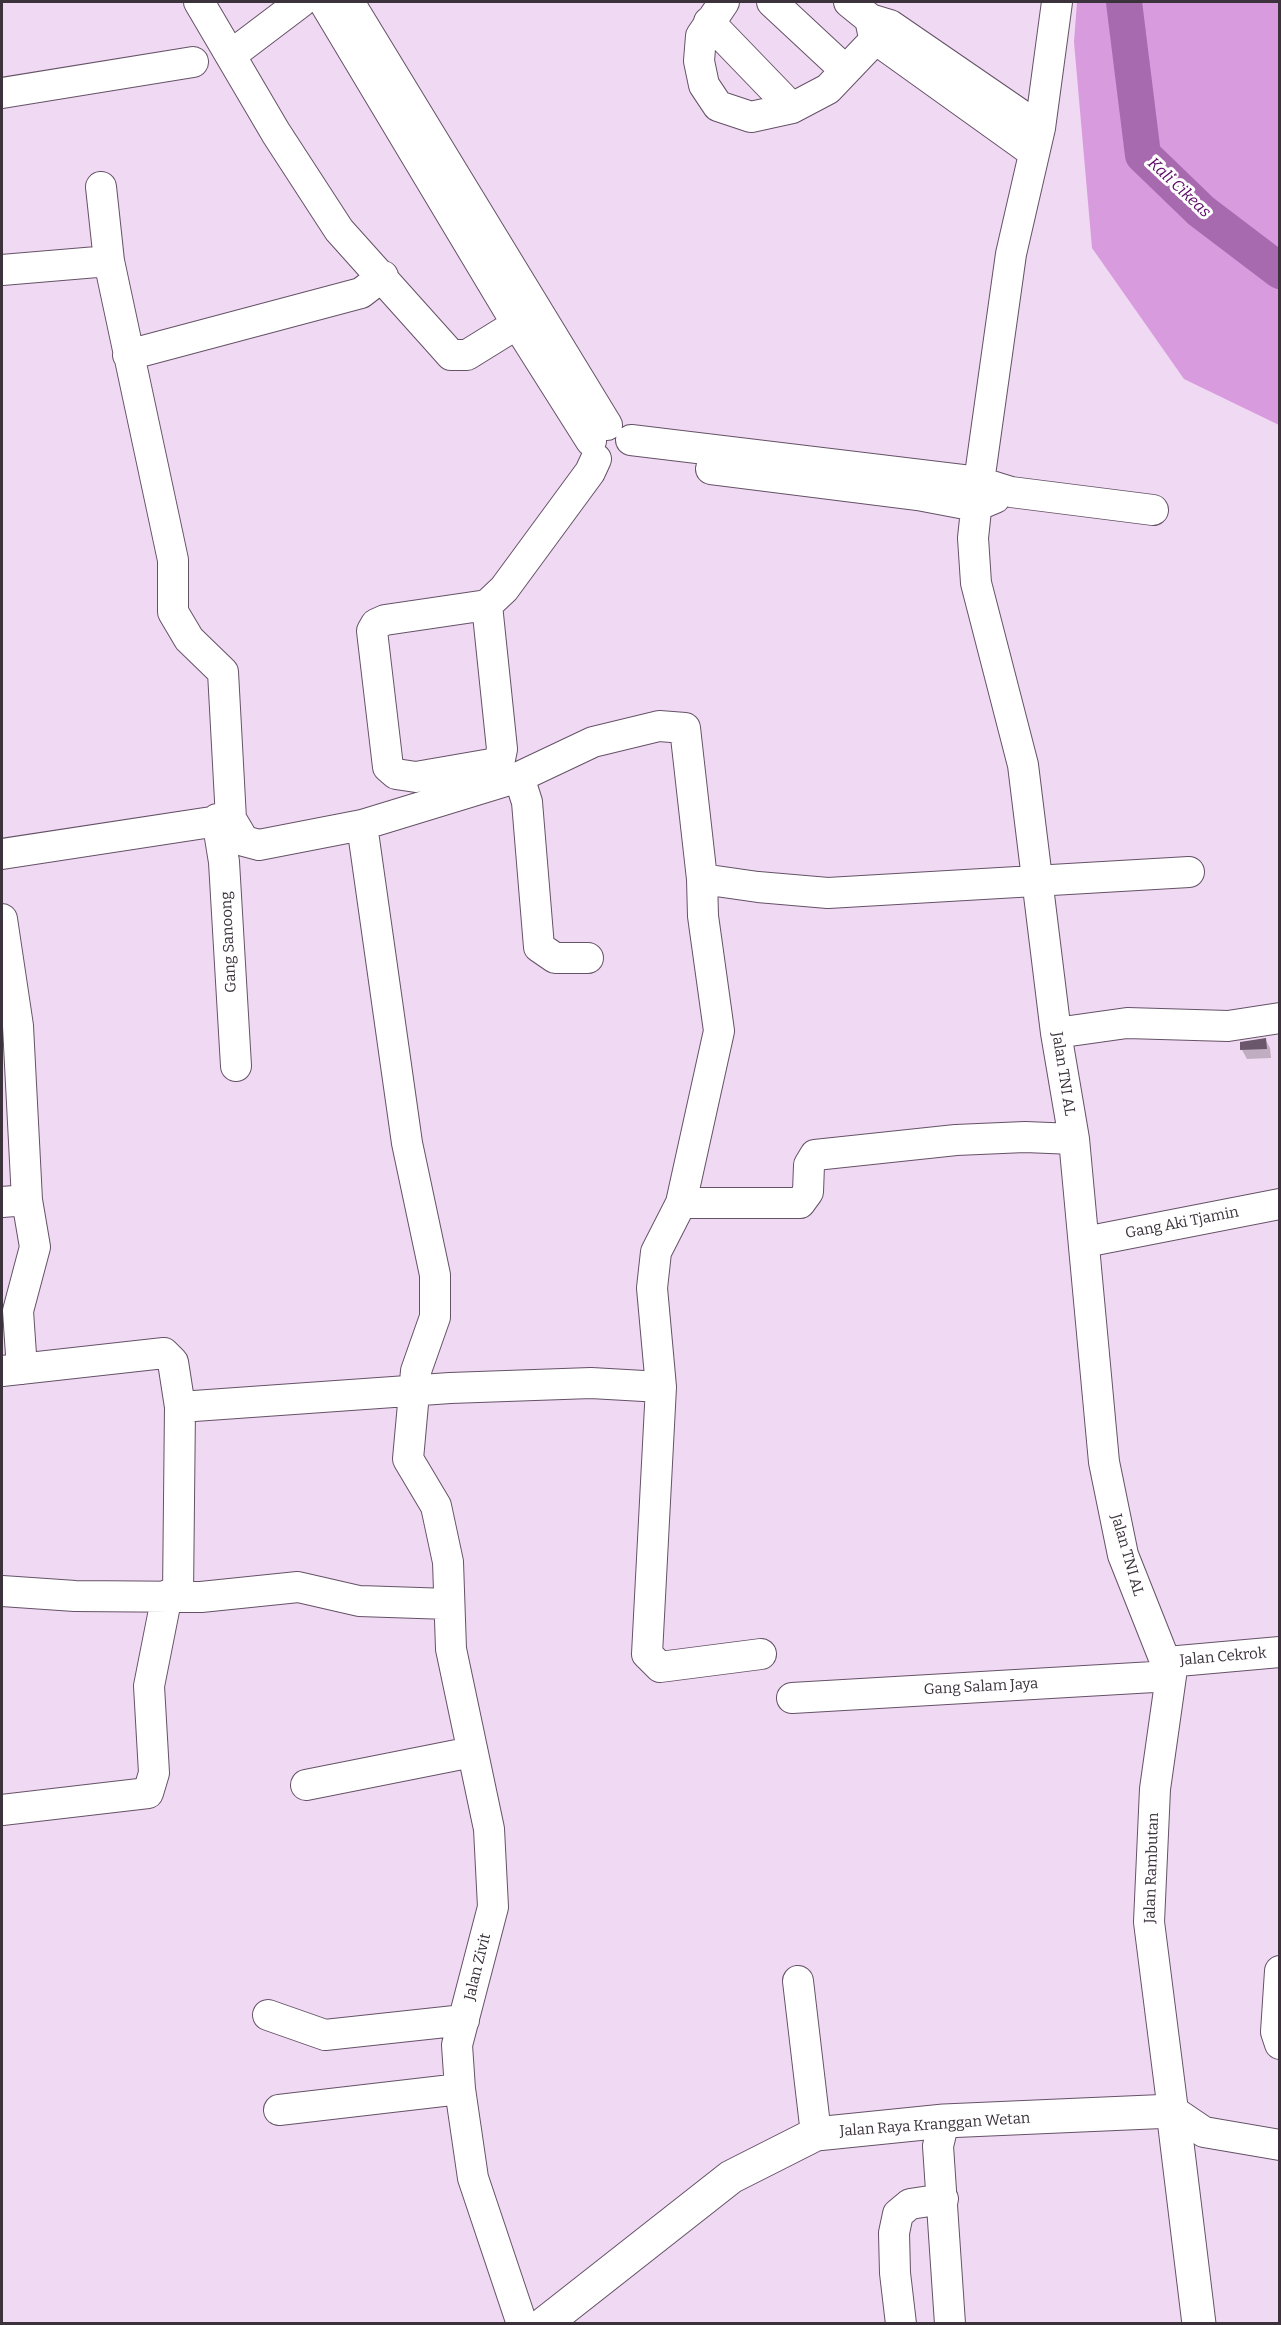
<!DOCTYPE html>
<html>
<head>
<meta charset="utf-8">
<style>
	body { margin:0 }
	#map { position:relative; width:1281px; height:2325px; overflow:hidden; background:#f0d9f2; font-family:Bitter,serif }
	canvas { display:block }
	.frame { position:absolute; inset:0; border:3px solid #3b323c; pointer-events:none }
</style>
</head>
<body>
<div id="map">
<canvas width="1281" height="2325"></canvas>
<div class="frame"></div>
</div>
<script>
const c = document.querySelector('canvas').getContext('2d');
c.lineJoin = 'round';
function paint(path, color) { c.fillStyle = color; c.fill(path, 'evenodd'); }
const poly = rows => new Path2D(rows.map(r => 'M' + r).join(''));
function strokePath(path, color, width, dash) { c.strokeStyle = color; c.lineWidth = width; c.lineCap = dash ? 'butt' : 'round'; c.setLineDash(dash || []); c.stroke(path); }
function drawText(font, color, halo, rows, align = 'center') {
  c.font = font + ' Bitter,serif'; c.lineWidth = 6; c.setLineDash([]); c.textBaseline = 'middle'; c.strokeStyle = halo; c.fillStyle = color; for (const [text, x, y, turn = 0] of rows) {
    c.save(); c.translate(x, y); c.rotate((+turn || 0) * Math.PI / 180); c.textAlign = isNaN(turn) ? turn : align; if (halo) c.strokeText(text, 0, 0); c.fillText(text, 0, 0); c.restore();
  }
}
paint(poly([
	[1077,2,1279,2,1279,425,1184,379,1092,248,1074,42]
]), '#d89bde');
paint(poly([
	[1265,1039,1270,1048,1271,1058,1247,1059,1242,1050]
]), '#0003');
strokePath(poly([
	[1124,2,1143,155,1201,211,1280,271]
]), '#a86aae', 36);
paint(poly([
	[1266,1038,1267,1049,1240,1050,1240,1042]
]), '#6b576c');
const minor = poly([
	[199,2,276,133,339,230,443,346,451,355,467,355,517,324],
	[324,2,517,324,591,441],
	[349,2,607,425],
	[724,2,701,36,699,61,704,85,718,106,751,117,792,108,828,89,888,26],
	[772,2,845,70],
	[849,2,870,19],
	[1057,2,1040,128,1011,254,979,482,973,538,976,583,1023,765,1056,1033,1074,1139,1104,1462,1123,1555,1171,1676,1155,1789,1149,1922,1173,2111,1204,2132,1280,2145],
	[709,22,792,108],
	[231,55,301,2],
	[2,93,193,62],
	[1033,152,874,38,870,19,890,25,1040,128],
	[101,187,109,261,173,560,173,612,189,639,223,672,231,819,244,841,259,845,362,825,519,777,593,742,659,726,685,728,702,879,703,916,719,1031,681,1203,656,1252,652,1288,661,1387,647,1654,660,1667,761,1654],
	[2,270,109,261],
	[128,355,361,293,383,276],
	[631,440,979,482,1011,492,1153,510],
	[711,469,918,495,976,506,995,498],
	[487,605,502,749,500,759,491,764,416,777,396,774,388,767,372,631,376,624,385,620,487,605,504,589,590,472,596,459],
	[519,777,527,802,539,947,555,958,588,958],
	[217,819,224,862,236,1066],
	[362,825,407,1143,435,1275,435,1317,416,1371,408,1459,436,1506,448,1562,451,1649,489,1829,493,1907,457,2045,460,2089,473,2178,522,2324],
	[2,854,231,819],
	[702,879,758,887,828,893,1189,872],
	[2,919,18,1026,27,1200,2,1202],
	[1056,1033,1127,1023,1228,1026,1280,1018],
	[681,1203,800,1203,808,1192,809,1165,815,1155,956,1140,1025,1137,1074,1139],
	[1085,1242,1280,1204],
	[22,1369,18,1311,35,1247,27,1200],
	[2,1371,164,1353,173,1362,180,1407,178,1595],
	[180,1407,450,1388,591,1383,661,1387],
	[2,1591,75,1596,201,1597,298,1587,359,1601,449,1604],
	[1167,1662,1280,1652],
	[792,1698,1171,1676],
	[306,1785,472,1752],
	[2,1810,148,1793,154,1773,149,1686,167,1595],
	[1280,1971,1276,2032,1280,2044],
	[798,1981,816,2134],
	[268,2015,325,2035,464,2020],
	[279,2110,460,2089],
	[944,2121,938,2146,950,2324],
	[901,2324,895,2273,894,2233,898,2214,910,2204,943,2199]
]);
const major = poly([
	[544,2324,731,2177,816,2134,944,2121,1173,2111,1199,2324]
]);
strokePath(minor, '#655267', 32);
strokePath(major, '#655267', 35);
strokePath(minor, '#fff', 30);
strokePath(major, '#fff', 33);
drawText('15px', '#3b323c', '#fff', [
	["Gang Sanoong",229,942,-93],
	["Jalan TNI AL",1063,1074,81],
	["Gang Aki Tjamin",1182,1223,-11],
	["Jalan TNI AL",1127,1555,74],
	["Jalan Cekrok",1223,1657,-5],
	["Gang Salam Jaya",981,1687,-3],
	["Jalan Rambutan",1152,1868,-88],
	["Jalan Zivit",478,1967,-76],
	["Jalan Raya Kranggan Wetan",935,2125,-4]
]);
drawText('italic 16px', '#590662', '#fff', [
	["Kali Cikeas",1179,188,43]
]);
</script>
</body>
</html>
